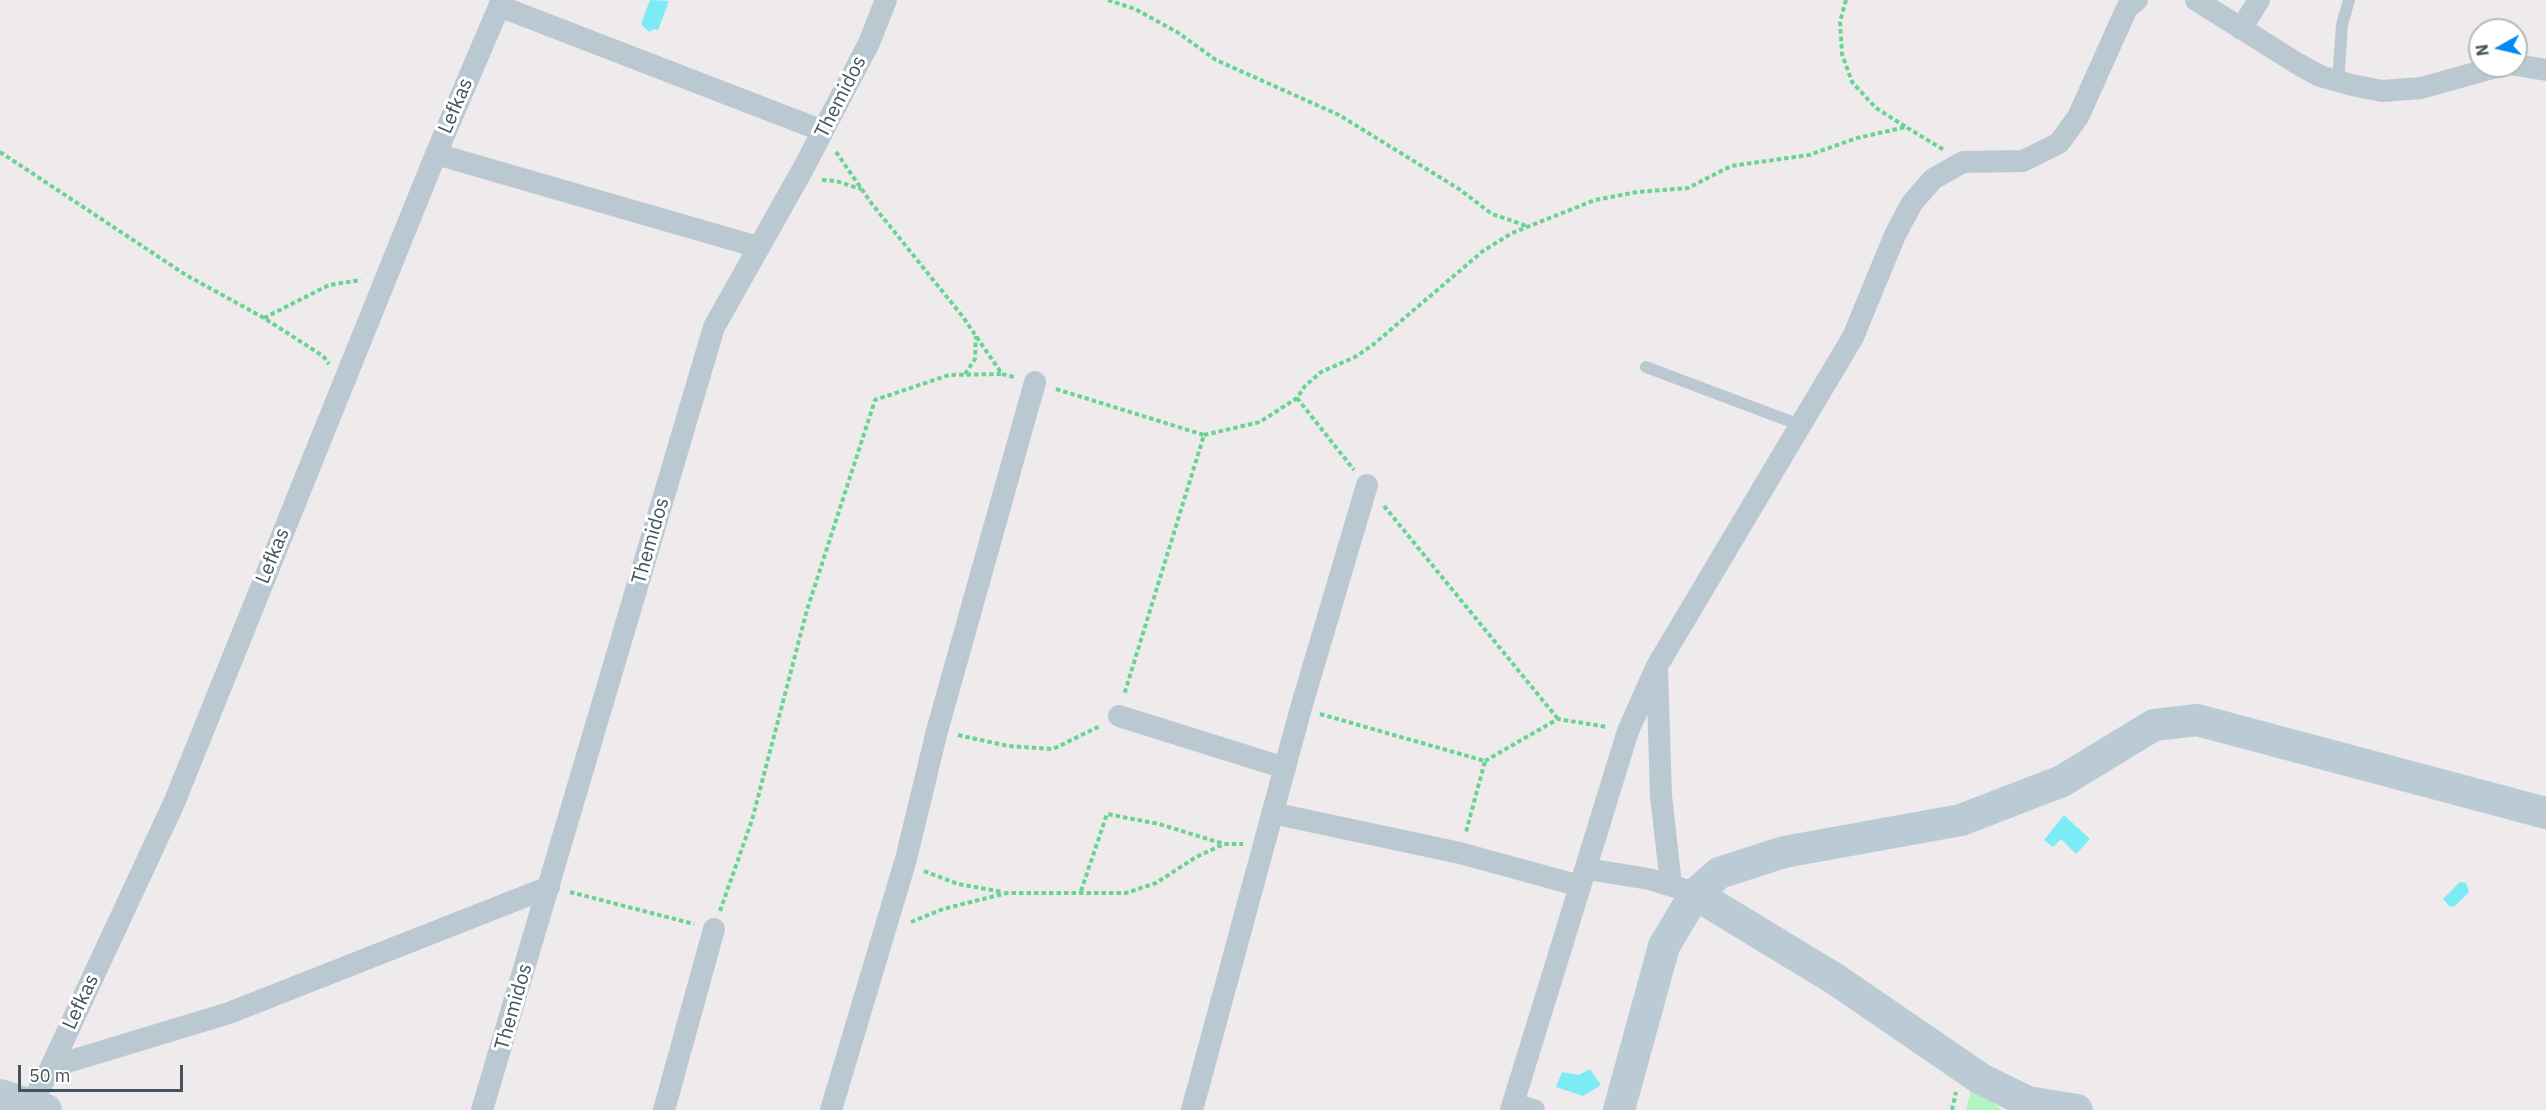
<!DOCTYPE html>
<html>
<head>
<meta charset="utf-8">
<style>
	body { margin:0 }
	#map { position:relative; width:2546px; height:1110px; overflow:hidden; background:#efebec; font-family:"IBM Plex Sans",sans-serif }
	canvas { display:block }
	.north { position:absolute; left:2468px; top:18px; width:60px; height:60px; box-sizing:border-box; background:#fff; border:2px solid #b3babd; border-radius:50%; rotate:262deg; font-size:16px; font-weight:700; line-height:24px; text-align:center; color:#42535b }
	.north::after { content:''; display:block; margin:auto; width:21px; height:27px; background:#0489f1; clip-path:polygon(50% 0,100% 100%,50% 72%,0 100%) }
	.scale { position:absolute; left:18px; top:1065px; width:165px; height:27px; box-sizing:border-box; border:3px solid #42535b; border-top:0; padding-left:8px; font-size:18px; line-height:21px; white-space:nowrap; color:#42535b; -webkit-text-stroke:4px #fff; paint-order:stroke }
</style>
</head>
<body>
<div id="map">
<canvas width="2546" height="1110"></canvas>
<div class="north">N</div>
<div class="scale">50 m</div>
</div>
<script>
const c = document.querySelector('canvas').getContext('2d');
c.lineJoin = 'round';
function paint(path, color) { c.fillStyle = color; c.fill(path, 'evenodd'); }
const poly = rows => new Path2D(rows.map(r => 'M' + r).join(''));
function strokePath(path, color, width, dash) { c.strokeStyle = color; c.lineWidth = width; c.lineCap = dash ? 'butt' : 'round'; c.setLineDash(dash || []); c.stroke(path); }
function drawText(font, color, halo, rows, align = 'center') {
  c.font = font + ' "IBM Plex Sans",sans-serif'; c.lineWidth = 6; c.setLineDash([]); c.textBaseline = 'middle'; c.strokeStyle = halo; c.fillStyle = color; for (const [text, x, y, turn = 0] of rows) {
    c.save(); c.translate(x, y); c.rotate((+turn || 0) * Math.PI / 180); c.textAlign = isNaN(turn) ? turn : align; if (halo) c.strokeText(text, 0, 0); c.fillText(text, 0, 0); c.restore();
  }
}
paint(poly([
	[1972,1085,2002,1110,1966,1110]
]), '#b3f4c4');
paint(poly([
	[650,0,669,1,658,30,654,29,649,32,641,24],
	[2064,815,2090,839,2076,854,2061,839,2053,847,2044,840],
	[2460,882,2466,883,2469,892,2455,906,2450,907,2443,899],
	[1590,1069,1601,1085,1583,1096,1556,1087,1562,1072,1579,1075]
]), '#7becf6');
strokePath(poly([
	[1108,0,1135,9,1177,32,1216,60,1339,115,1459,189,1492,214,1527,226],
	[1846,0,1840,22,1842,54,1852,82,1876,108,1906,127],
	[0,152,186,275,264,318,323,356,329,364],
	[836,152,872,204,963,317,1002,374,1014,377],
	[822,180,836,181,861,189],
	[264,318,329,285,361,280],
	[965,374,975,359,976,336],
	[1056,389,1204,435,1124,695],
	[1297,398,1354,470],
	[1204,435,1260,422,1297,398,1305,386,1321,372,1355,357,1374,344,1483,251,1512,233,1595,200,1637,192,1688,188,1731,166,1809,155,1857,138,1906,127,1944,150],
	[1384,506,1558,719],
	[1320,714,1485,761,1466,832],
	[958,735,1008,746,1053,749,1100,726],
	[1485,761,1558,719,1607,727],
	[924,871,958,884,1003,892],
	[1081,891,1107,814,1159,824,1224,844],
	[570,892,694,924],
	[720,911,752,820,807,610,875,400,949,375,1001,374],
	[911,922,943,909,1007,893,1126,893,1156,883,1196,857,1224,844,1243,844],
	[1952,1110,1956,1092]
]), '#67d591', 4, [4.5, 3]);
strokePath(poly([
	[2338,81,2342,25,2349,0],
	[1646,367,1800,425]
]), '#bac9d1', 12);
strokePath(poly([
	[2196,0,2298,64,2320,76,2352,85,2382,91,2421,88,2500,66],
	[499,6,823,131],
	[2241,29,2259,0],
	[2516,65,2546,70],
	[436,154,758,247],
	[1657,670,1661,796,1671,884],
	[1119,716,1285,768],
	[1272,813,1460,853,1580,886],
	[1587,869,1649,879,1682,889],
	[51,1067,229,1013,549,887],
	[1513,1104,1534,1110],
	[30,1106,51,1067,174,803,436,154,502,0],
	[482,1110,714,327,803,169,869,43,886,0],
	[664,1110,714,929],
	[831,1110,906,859,937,731,1035,382],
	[1192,1110,1301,708,1367,485],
	[1511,1110,1628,731,1657,666,1853,337,1895,235,1912,203,1933,179,1963,162,2023,161,2059,143,2078,117,2127,8,2137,0]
]), '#bac9d1', 22);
strokePath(poly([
	[1695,894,1719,873,1784,852,1961,820,2062,781,2154,725,2197,720,2546,813],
	[0,1095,46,1110],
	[1619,1110,1664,946,1695,894,1835,979,1981,1079,2028,1102,2077,1110]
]), '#bacbd6', 32);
drawText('20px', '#42535b', '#fff', [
	["Themidos",841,97,-63],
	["Lefkas",456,106,-67],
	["Themidos",651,541,-74],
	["Lefkas",273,556,-68],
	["Lefkas",81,1002,-65],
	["Themidos",514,1007,-74]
]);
</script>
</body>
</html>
